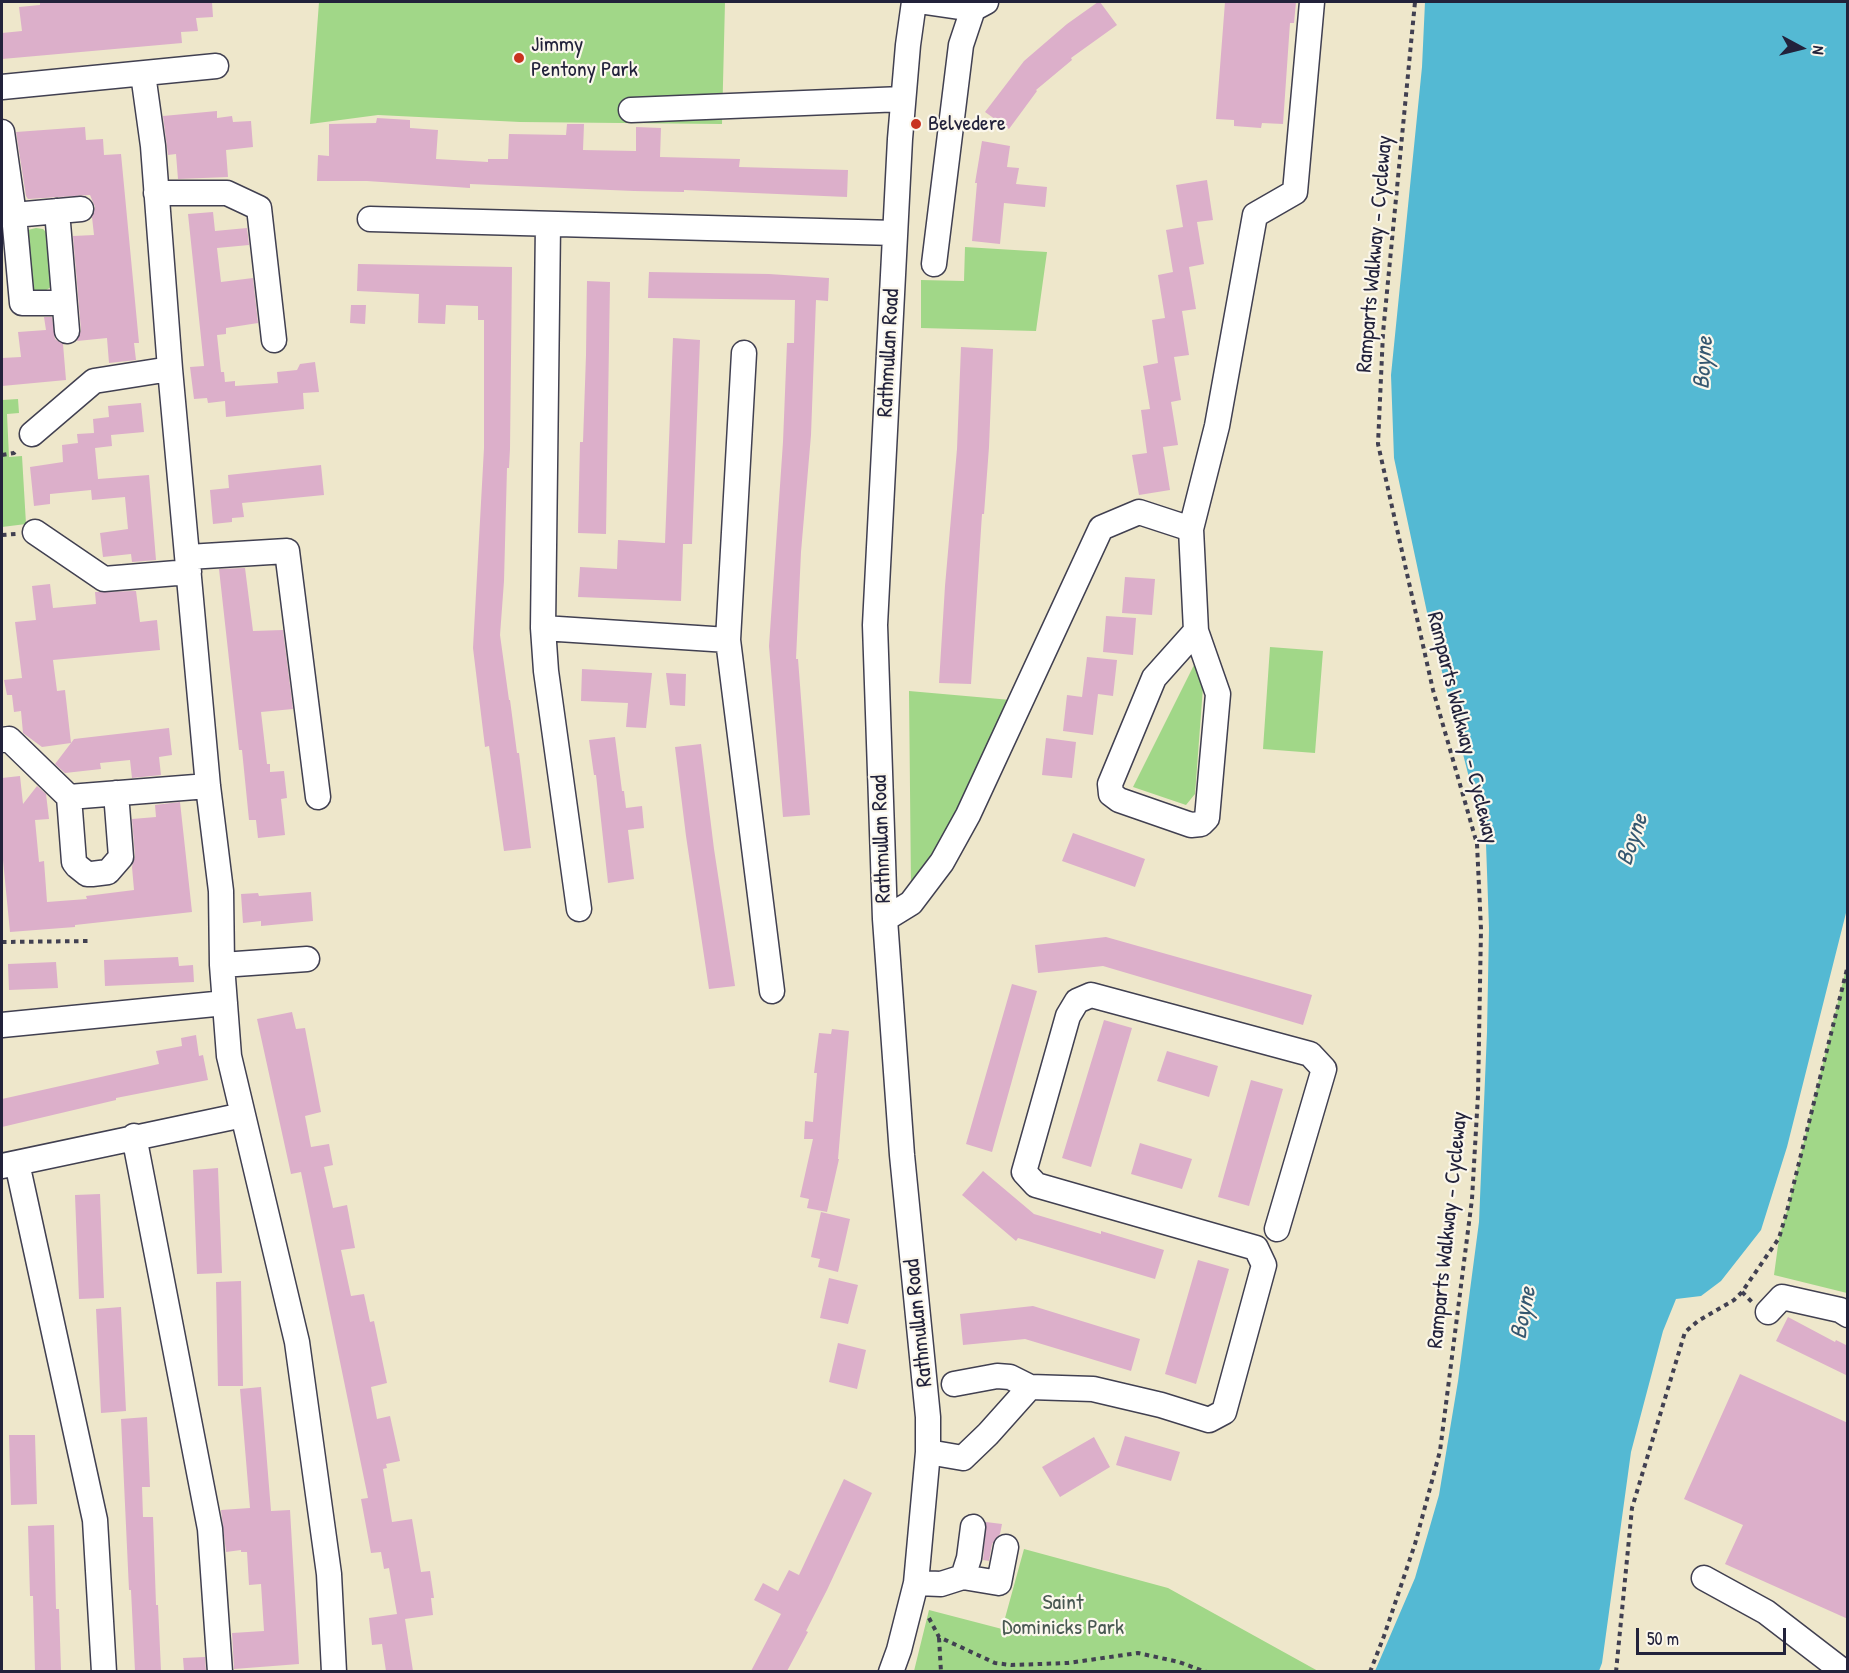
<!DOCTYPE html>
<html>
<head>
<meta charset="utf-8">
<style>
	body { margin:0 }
	#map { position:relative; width:1849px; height:1673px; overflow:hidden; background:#eee7cb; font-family:"Patrick Hand",sans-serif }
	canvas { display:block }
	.frame { position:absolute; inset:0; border:3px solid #22223b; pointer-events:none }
	.north { position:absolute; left:1771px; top:18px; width:60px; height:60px; -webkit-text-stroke:4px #fbf7ec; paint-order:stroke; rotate:97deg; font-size:16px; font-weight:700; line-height:24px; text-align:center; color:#22223b }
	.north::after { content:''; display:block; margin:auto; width:21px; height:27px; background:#22223b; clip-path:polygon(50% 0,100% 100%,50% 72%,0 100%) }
	.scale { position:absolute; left:1636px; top:1628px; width:150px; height:27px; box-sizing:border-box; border:3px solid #22223b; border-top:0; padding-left:8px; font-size:18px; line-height:21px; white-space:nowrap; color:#22223b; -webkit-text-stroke:4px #fbf7ec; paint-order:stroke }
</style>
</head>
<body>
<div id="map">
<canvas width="1849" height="1673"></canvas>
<div class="frame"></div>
<div class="north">N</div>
<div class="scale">50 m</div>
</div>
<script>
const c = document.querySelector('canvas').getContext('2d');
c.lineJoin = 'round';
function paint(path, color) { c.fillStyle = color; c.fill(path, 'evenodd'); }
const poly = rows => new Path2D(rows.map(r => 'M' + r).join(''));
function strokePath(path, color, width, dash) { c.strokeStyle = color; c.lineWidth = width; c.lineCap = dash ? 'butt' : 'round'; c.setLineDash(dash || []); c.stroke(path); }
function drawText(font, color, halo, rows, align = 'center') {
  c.font = font + ' "Patrick Hand",sans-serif'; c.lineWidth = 4.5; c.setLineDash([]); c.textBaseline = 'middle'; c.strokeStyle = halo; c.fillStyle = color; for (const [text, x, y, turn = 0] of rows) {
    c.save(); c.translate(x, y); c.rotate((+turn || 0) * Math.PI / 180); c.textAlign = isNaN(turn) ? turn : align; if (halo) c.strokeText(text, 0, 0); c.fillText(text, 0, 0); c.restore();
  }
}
paint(poly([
	[319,2,725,2,722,124,520,122,378,115,310,124],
	[36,228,43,229,49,235,51,287,43,292,31,291,22,235,28,230],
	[965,247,1047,252,1036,331,921,328,921,280,964,281],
	[18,399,19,413,7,414,9,457,22,456,26,524,2,527,2,400],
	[1270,647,1323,651,1315,753,1263,749],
	[1194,665,1200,665,1204,674,1195,794,1186,805,1133,787],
	[909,691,1011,700,944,842,911,888],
	[1847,965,1847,1293,1774,1275,1779,1238,1787,1211],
	[1024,1549,1168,1588,1318,1671,914,1671,929,1610,1002,1629]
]), '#a1d788');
paint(poly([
	[1425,2,1847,2,1847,909,1787,1147,1761,1230,1721,1281,1701,1296,1676,1299,1663,1331,1631,1452,1602,1663,1599,1671,1375,1671,1415,1578,1439,1495,1458,1381,1479,1222,1487,1032,1489,928,1486,844,1428,617,1394,458,1391,375,1422,67]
]), '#54b9d3');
paint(poly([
	[40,2,212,2,213,17,196,18,198,31,181,32,182,43,2,59,2,33,22,31,19,7,40,5],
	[1098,2,1100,2,1117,25,1071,58,1072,60,1036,90,1037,91,1009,129,985,112,1024,61,1067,24],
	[1225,2,1296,2,1294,23,1290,23,1283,124,1262,123,1261,128,1234,126,1234,120,1216,119],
	[217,111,217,118,232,116,233,122,251,121,253,147,226,150,228,177,178,179,176,154,168,155,163,116],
	[377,118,410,120,410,128,438,130,436,159,488,162,488,159,508,159,509,134,566,135,567,124,584,124,583,150,636,151,636,127,661,128,660,157,740,159,739,167,848,170,847,197,684,190,684,192,634,191,470,184,470,188,367,181,317,181,318,155,329,156,329,124,376,123],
	[85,127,86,140,103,139,104,155,121,154,139,343,134,343,136,360,109,363,107,338,77,341,81,330,73,236,94,235,92,217,95,207,90,195,28,199,26,196,16,132],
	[982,141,1010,146,1007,167,1019,168,1016,184,1047,187,1045,207,1004,203,1000,244,972,241,977,183,975,183],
	[1207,180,1213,220,1197,222,1204,264,1189,267,1196,309,1182,311,1189,355,1174,357,1181,400,1171,402,1178,445,1163,447,1170,490,1139,495,1132,455,1147,453,1141,410,1150,409,1143,366,1158,363,1152,320,1165,318,1158,275,1173,272,1166,230,1183,227,1176,185],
	[213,212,215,231,247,228,249,245,217,248,221,282,253,278,258,323,226,328,226,334,217,335,221,372,224,372,225,382,235,381,235,386,278,383,277,372,297,370,300,364,315,362,319,392,303,393,304,409,226,417,225,401,208,403,207,398,194,399,190,367,204,366,188,214],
	[358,264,512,267,510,449,509,468,507,468,504,581,500,635,509,700,510,700,517,753,519,753,531,848,504,851,489,746,485,747,473,648,484,448,484,320,478,320,478,306,446,305,445,324,418,323,419,294,357,291],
	[649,272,769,274,829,278,828,301,816,300,811,435,801,552,796,659,798,659,810,815,783,817,769,646,783,442,787,343,794,343,795,300,648,298],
	[587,281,610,282,606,534,578,533,580,442,583,442,586,355],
	[351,305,366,305,365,324,350,323],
	[44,317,52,317,55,339,63,344,66,380,2,386,2,358,21,357,18,332,46,330],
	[673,338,700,340,692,544,683,544,681,601,578,597,580,567,617,569,618,540,665,543],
	[961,347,993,349,989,447,984,514,982,514,971,684,939,683,945,586,957,449],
	[141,403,144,432,111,435,112,446,95,448,98,479,149,475,156,560,132,562,131,554,103,557,100,533,128,529,125,497,92,500,91,490,50,494,50,504,34,506,30,467,63,462,62,445,78,443,77,434,94,433,93,419,109,417,108,406],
	[321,465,324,495,242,503,244,517,232,518,232,522,213,524,210,490,229,488,228,475],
	[245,568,253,631,283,630,293,709,261,712,267,764,270,764,270,772,284,771,287,798,281,799,285,835,258,838,256,820,249,820,242,750,239,750,219,569],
	[1125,577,1155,579,1152,615,1122,613],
	[50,584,53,608,96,604,95,592,136,591,140,622,157,620,160,650,53,660,57,691,65,690,71,743,74,739,169,728,172,755,159,757,161,775,132,778,130,760,100,763,101,769,65,773,55,764,71,743,42,747,23,733,21,711,14,712,12,695,7,695,4,680,22,678,15,622,36,620,32,586],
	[1106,616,1136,618,1133,655,1103,652],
	[1087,657,1117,660,1113,696,1098,694,1093,735,1063,731,1067,695,1082,697],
	[582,669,652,673,646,728,626,727,628,703,581,701],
	[666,673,686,674,685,706,670,705],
	[615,737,622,791,624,791,626,808,642,806,644,828,628,830,634,879,608,883,596,775,594,775,589,740],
	[1046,738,1076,742,1072,778,1042,775],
	[701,744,714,849,735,986,709,989,686,836,675,747],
	[20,776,23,804,37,786,46,794,49,819,35,820,39,862,44,861,47,902,87,899,86,896,134,890,132,867,135,856,132,819,156,817,155,805,180,802,192,912,75,925,75,927,10,932,2,850,2,778],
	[1073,833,1145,859,1135,887,1062,861],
	[311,892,313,921,261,926,261,921,243,923,241,894,258,893,259,896],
	[1106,937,1312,995,1303,1025,1103,966,1038,973,1035,945],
	[178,957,179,966,193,965,194,982,105,986,104,960],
	[56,962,58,988,9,990,8,964],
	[1012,984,1037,991,992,1152,966,1144],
	[292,1012,296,1029,305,1028,321,1112,305,1116,311,1147,329,1144,333,1165,324,1167,333,1208,347,1205,355,1248,341,1250,351,1296,364,1294,370,1322,374,1321,387,1383,371,1387,377,1419,390,1416,400,1461,386,1464,387,1468,383,1469,392,1522,412,1519,421,1572,430,1571,434,1598,431,1598,433,1615,405,1619,413,1671,386,1671,382,1644,372,1645,369,1618,397,1614,389,1568,384,1569,381,1552,371,1553,361,1499,368,1498,301,1172,291,1174,257,1019],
	[1104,1020,1132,1028,1091,1167,1062,1158],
	[832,1029,849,1031,838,1159,839,1159,827,1212,807,1208,809,1199,800,1197,813,1139,804,1139,805,1121,813,1122,817,1073,814,1073,819,1033,831,1034],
	[196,1035,199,1056,203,1055,208,1080,116,1098,116,1100,2,1127,2,1099,159,1064,156,1051,182,1046,181,1038],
	[1167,1051,1218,1066,1209,1097,1157,1081],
	[1251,1080,1283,1089,1249,1206,1218,1197],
	[1140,1143,1192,1159,1182,1189,1131,1174],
	[218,1168,222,1273,197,1274,193,1170],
	[983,1171,1034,1214,1101,1234,1101,1231,1164,1250,1155,1279,1018,1238,1016,1241,962,1195],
	[100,1194,104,1298,79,1299,75,1195],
	[821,1212,850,1219,838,1272,818,1267,820,1259,811,1257],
	[1198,1260,1229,1269,1196,1384,1165,1374],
	[829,1278,858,1285,848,1324,820,1318],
	[241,1281,243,1386,218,1386,216,1282],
	[1033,1306,1140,1339,1131,1371,1025,1339,963,1345,960,1314],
	[121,1307,126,1411,101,1413,96,1309],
	[1788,1317,1835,1342,1836,1340,1848,1346,1848,1376,1776,1341],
	[838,1343,866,1350,857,1389,829,1382],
	[1740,1374,1848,1423,1848,1619,1725,1564,1743,1525,1684,1499],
	[261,1387,271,1511,290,1510,299,1664,234,1669,232,1633,264,1631,261,1584,249,1585,247,1552,241,1552,241,1550,226,1552,221,1510,250,1508,240,1389],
	[147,1417,150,1487,142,1487,143,1517,153,1517,156,1605,158,1605,161,1671,135,1671,131,1590,129,1590,121,1419],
	[9,1435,35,1435,37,1504,11,1505],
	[1125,1436,1180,1452,1171,1481,1116,1465],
	[1094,1437,1110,1467,1060,1497,1042,1467],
	[844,1479,872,1493,827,1590,806,1631,808,1632,787,1671,751,1671,781,1614,754,1600,763,1583,778,1591,789,1570,799,1575],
	[986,1522,1002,1524,1000,1534,992,1544,989,1561,983,1560],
	[54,1525,56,1609,59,1609,61,1671,35,1671,33,1596,30,1596,28,1526],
	[205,1657,206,1671,184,1671,183,1658]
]), '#dcafca');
const minor = poly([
	[925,2,973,9],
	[143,74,153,146,170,369,208,786,221,891,222,965,229,1056,297,1342,329,1574,334,1672],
	[2,87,216,66],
	[631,110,903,99],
	[2,132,14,215,22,303,64,303],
	[156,193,227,193,259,208,274,340],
	[57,211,67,331],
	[14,215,81,209],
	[370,219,895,233],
	[548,224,543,628,546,671,579,909],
	[934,264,961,45,973,9,986,2],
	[744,353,728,640,772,991],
	[32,434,94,381,170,369],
	[35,532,104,579,189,572],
	[188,557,287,551,318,797],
	[543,628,728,640],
	[1196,631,1154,678,1110,784,1111,794,1119,800,1191,825,1201,824,1207,818,1218,694,1196,631,1191,529,1217,426,1255,215,1295,192,1312,2],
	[2,740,9,739,69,797,208,786],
	[69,797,74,862,77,866,87,874,92,874,108,872,121,857,116,793],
	[885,919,911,903,942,862,968,815,1101,528,1139,512,1191,529],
	[222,965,307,959],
	[2,1025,225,1003],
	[134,1136,210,1529,220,1672],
	[17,1163,95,1520,104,1672],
	[2,1166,243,1115],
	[1768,1312,1782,1297,1840,1310,1848,1315],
	[954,1384,997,1376,1010,1377,1030,1387],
	[928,1452,963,1458,988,1434,1030,1387,1093,1389,1161,1405,1209,1420,1224,1412,1264,1265,1256,1248,1036,1185,1024,1172,1068,1016,1077,1001,1091,995,1310,1054,1324,1069,1277,1229],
	[963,1577,999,1583,1006,1547],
	[1704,1578,1766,1612,1844,1672],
	[916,1583,941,1584,963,1577,969,1558,973,1527],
	[891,1672,899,1650,916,1583,928,1452,928,1417,902,1155,885,919,875,625,900,139,908,45,914,2]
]);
strokePath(minor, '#414051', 27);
strokePath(poly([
	[2,455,14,453,17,449],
	[2,535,16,534],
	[2,942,90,941],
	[1742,1292,1752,1302],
	[929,1618,939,1637,995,1663,1011,1665,1068,1663,1138,1653,1179,1662,1206,1672],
	[939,1638,941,1672],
	[1370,1672,1384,1636,1415,1544,1440,1451,1472,1199,1478,1095,1481,929,1477,844,1433,690,1378,444,1383,333,1415,2],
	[1616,1672,1632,1508,1685,1332,1698,1321,1734,1300,1742,1292,1779,1238,1787,1211,1848,965]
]), '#414051', 4, [4.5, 4.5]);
strokePath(minor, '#fff', 24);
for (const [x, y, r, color] of [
	[519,58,6,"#c8321e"],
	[916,124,6,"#c8321e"]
]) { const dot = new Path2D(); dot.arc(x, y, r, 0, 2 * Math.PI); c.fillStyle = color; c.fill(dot); strokePath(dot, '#fbf7ec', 2); }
drawText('22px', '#22223b', '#fbf7ec', [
	["Jimmy",531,45],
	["Pentony Park",531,70],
	["Belvedere",928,124]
], 'left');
drawText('22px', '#22223b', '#fbf7ec', [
	["Ramparts Walkway - Cycleway",1375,254,-85],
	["Rathmullan Road",889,353,-87],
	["Ramparts Walkway - Cycleway",1462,728,76],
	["Rathmullan Road",882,839,-92],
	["Ramparts Walkway - Cycleway",1448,1230,-84],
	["Rathmullan Road",919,1323,-96]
]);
drawText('22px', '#485852', '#fbf7ec', [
	["Saint",1063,1603],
	["Dominicks Park",1063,1628]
]);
drawText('italic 24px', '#345770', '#fbf7ec', [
	["Boyne",1704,363,-86],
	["Boyne",1633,840,-71],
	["Boyne",1524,1313,-79]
]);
</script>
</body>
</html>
